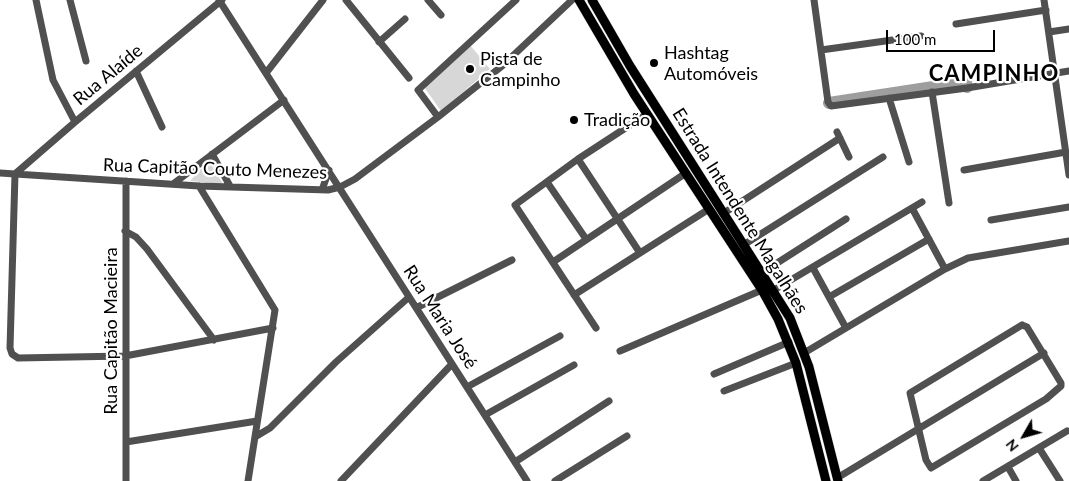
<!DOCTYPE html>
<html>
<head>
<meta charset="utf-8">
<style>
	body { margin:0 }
	#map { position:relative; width:1069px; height:481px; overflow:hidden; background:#fff; font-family:Lato,sans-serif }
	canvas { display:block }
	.north { position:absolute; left:999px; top:411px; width:50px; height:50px; -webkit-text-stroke:4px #fff; paint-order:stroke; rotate:232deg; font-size:14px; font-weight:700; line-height:20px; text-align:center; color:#000 }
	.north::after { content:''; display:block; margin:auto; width:18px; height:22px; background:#000; clip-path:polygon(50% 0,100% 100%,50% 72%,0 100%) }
	.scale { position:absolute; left:886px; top:30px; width:109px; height:22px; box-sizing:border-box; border:2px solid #000; border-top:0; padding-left:6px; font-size:15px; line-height:18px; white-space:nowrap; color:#000; -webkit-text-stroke:4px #fff; paint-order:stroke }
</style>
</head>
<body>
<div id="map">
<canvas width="1069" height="481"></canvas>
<div class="north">N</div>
<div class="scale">100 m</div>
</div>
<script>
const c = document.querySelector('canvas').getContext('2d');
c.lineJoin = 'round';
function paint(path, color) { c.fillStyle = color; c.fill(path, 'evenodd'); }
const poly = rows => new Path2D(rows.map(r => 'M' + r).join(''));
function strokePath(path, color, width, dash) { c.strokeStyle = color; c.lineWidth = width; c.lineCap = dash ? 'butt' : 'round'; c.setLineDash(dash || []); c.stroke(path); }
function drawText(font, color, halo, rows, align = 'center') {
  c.font = font + ' Lato,sans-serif'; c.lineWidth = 4.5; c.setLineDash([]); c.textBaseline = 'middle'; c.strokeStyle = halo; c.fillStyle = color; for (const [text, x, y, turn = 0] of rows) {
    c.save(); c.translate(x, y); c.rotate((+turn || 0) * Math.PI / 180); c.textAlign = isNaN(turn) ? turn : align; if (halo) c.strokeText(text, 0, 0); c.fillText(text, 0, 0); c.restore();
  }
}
paint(poly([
	[470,45,490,69,441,111,424,87],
	[209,160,223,184,190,181]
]), '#d7d7d7');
strokePath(poly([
	[829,103,966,82,967,87]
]), '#9e9e9e', 12);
const major = poly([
	[579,0,634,94,762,290,778,319,796,363,826,481],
	[592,0,630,66,790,318,809,367,838,481]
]);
strokePath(major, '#dbdbdb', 10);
strokePath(poly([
	[36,0,53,80,75,122],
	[70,0,86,61],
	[219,0,527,481],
	[222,0,75,122,15,174,10,348,12,354,18,358,125,356,273,328],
	[346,0,409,78],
	[428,0,441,15],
	[814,0,828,102,831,106,967,88,1069,71],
	[1044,0,1069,175],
	[956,24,1046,10],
	[1049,32,1069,29],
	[379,42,405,19],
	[821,50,921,36],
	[136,71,162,127],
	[266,73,323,0],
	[932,92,949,203],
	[889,98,909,162],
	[438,117,418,90,516,0],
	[837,132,849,157],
	[212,154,230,186],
	[578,159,640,253],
	[964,170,1066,152],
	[0,173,199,186,328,190,340,187,355,179,438,117,502,66,572,0],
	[126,181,126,481],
	[547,182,586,239],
	[173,184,284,100],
	[199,186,275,310,248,481],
	[322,190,329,170],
	[912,208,945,269],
	[724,213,840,138],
	[991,220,1069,207],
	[125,231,136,237,147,249,214,340],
	[745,244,883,157],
	[553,262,686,173],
	[813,268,846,328],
	[763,272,846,219],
	[774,290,922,202],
	[574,295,709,209],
	[829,297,929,239],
	[416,308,512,260],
	[1022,325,1027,327,1061,383,1061,386,1046,399,931,468,926,460,910,393,1022,325],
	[596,328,515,205,578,159,647,114],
	[620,351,762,290],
	[804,353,945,269,968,258,1069,241],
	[714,374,789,342],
	[467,387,560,336],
	[724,391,796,363],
	[485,415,574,365],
	[255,437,270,428,336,362,408,298],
	[126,442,257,421],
	[1039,448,1060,481],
	[515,462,609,401],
	[1008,467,1016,481],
	[837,478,1044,353],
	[341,481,452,364],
	[555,481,627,436],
	[983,481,1067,431]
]), '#505050', 7);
strokePath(major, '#000', 9);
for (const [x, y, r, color] of [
	[654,63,5,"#000"],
	[470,69,5,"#000"],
	[574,120,5,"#000"]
]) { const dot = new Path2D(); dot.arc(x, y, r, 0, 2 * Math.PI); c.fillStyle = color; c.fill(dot); strokePath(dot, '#fff', 2); }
drawText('18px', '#000', '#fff', [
	["Hashtag",664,53],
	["Automóveis",664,74],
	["Pista de",480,59],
	["Campinho",480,80],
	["Tradição",584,120]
], 'left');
drawText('18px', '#000', '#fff', [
	["Rua Alaíde",108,75,-40],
	["Rua Capitão Couto Menezes",215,169,2],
	["Estrada Intendente Magalhães",740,211,58],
	["Rua Maria José",440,317,57],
	["Rua Capitão Macieira",111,331,-90]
]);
c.letterSpacing = '1px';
drawText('bold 22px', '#000', '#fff', [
	["CAMPINHO",994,74]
]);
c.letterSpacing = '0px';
</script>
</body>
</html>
